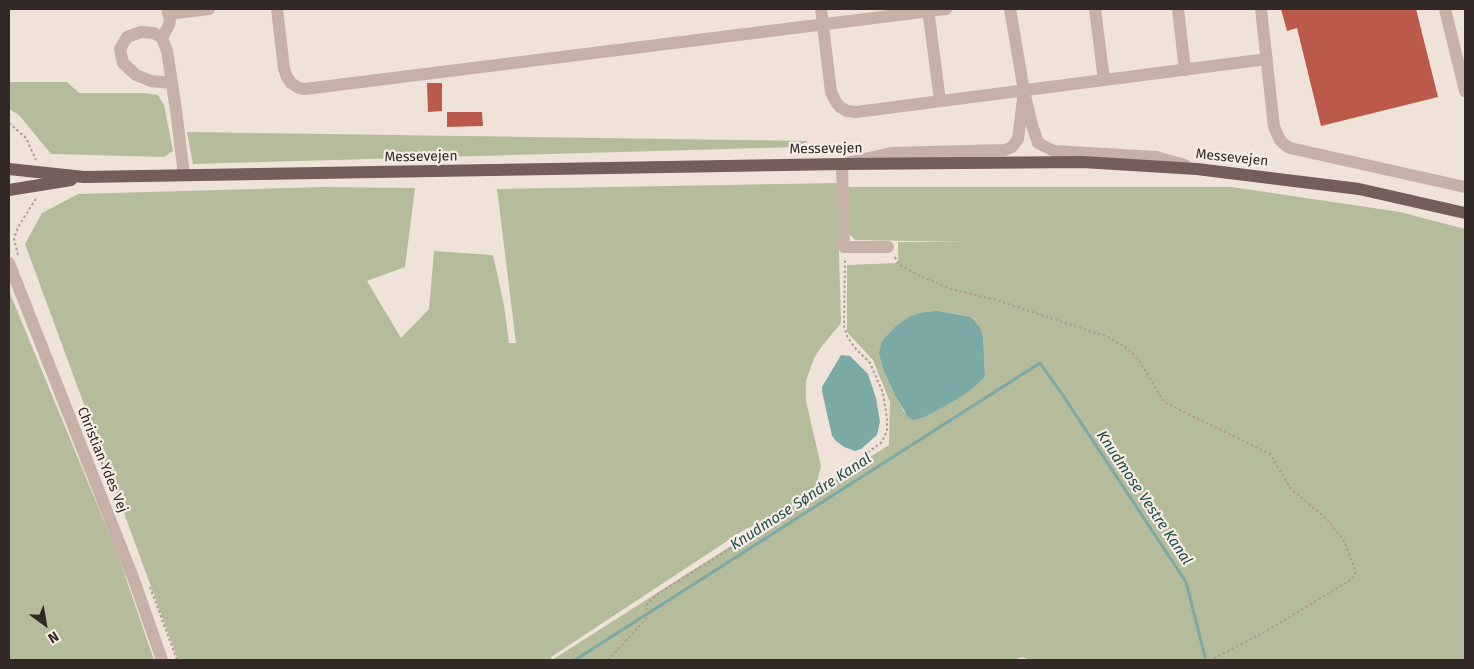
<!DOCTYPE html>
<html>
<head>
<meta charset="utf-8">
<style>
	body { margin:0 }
	#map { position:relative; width:1474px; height:669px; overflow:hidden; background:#efe2d9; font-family:"Fira Sans",sans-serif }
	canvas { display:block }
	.frame { position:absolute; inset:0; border:10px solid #322927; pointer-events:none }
	.north { position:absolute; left:20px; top:599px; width:50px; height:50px; -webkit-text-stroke:4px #f7ede5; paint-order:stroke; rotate:148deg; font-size:14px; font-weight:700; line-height:20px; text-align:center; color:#322927 }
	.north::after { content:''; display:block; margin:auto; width:18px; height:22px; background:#322927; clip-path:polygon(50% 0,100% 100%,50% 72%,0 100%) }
</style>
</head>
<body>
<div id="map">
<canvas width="1474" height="669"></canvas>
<div class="frame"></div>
<div class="north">N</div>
</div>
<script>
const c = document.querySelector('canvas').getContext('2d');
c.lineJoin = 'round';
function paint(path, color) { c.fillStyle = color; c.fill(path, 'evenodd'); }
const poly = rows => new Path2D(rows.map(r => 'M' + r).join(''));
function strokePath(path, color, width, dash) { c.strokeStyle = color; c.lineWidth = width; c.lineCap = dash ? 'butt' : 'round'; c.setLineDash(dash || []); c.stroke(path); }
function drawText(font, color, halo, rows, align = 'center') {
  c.font = font + ' "Fira Sans",sans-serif'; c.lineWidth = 4.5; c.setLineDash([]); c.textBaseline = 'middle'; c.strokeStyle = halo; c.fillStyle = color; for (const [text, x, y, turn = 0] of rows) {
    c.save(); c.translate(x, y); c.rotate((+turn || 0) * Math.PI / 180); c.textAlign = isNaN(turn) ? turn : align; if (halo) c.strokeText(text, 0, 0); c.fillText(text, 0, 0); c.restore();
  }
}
paint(poly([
	[9,82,67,82,79,93,144,93,158,95,164,105,173,151,164,157,51,154,19,115,9,109],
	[187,132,808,141,798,147,193,164],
	[837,183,841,323,822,346,814,358,806,381,806,401,821,466,815,490,772,517,744,530,551,657,552,660,889,445,890,402,873,360,847,332,847,265,898,263,898,242,967,242,855,240,847,231,846,187,1232,187,1400,212,1465,229,1465,660,1030,660,1022,657,1015,660,178,660,25,244,42,213,78,194,325,187,415,188,405,267,367,281,401,338,429,309,434,251,493,255,504,305,509,343,516,343,497,189],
	[938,311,971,317,983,336,985,375,972,389,927,416,904,412,883,369],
	[9,291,118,555,154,660,9,660]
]), '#b5bc9b');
paint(poly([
	[938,311,971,317,980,328,983,336,985,375,983,379,972,389,954,401,927,416,914,420,908,417,895,395,883,369,879,353,882,341,895,327,909,317,920,313],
	[841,355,850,356,868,374,876,398,880,422,877,435,861,449,855,451,844,447,836,441,832,436,822,391,822,387]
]), '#7ba9a5');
strokePath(poly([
	[575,660,1040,363,1062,394,1186,582,1205,657]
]), '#7ba9a5', 3);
paint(poly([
	[1281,9,1416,9,1438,97,1321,126,1297,28,1287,31],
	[427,83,442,83,442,111,428,112],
	[447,112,482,112,483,126,447,127]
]), '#bb594b');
strokePath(poly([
	[9,123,26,138,36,160],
	[18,255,14,239,18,227,37,197],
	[895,257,898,264,920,276,951,289,996,300,1108,337,1128,349,1139,360,1164,402,1270,454,1291,489,1327,519,1344,541,1356,572,1352,579,1268,630,1211,660],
	[85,420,107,476],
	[150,587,177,660],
	[608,660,647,618,646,611,647,604,659,593,823,491,849,466,882,442,887,431,887,418,883,393,870,363,855,348,847,336,844,326,845,260]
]), '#b19b91', 2, [2.5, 2.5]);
strokePath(poly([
	[277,9,284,69,287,77,291,83,299,88,305,89,946,9],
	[821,9,831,92,836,102,840,107,847,111,856,112,1267,59],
	[928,9,940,101],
	[1010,9,1024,91,1032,125,1038,143,1054,151,1156,157,1185,165],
	[1095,9,1104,80],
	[1178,9,1185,70],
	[1261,9,1274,127,1280,140,1285,145,1290,148,1465,187],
	[1445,9,1465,91],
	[169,14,209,9],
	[162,38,169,25,170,20,167,9],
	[172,83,151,81,136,75,123,63,120,49,127,37,141,32,154,33,162,38,167,51,172,83,176,110,183,167,183,175],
	[888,247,844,247,842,164,891,153,1005,150,1012,147,1018,139,1024,91],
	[9,263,134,580,162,660]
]), '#c5b1a7', 12);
strokePath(poly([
	[9,169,84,177,842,164,1082,162,1197,169,1359,189,1465,213],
	[9,190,71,180]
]), '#735e59', 12);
drawText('14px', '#322927', '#f7ede5', [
	["Messevejen",826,149,-1],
	["Messevejen",421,157,-1],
	["Messevejen",1232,158,6],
	["Christian Ydes Vej",102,460,68]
]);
drawText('italic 15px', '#20504d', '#f7ede5', [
	["Knudmose Vestre Kanal",1144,498,56],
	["Knudmose Søndre Kanal",801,502,-33]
]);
</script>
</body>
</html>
